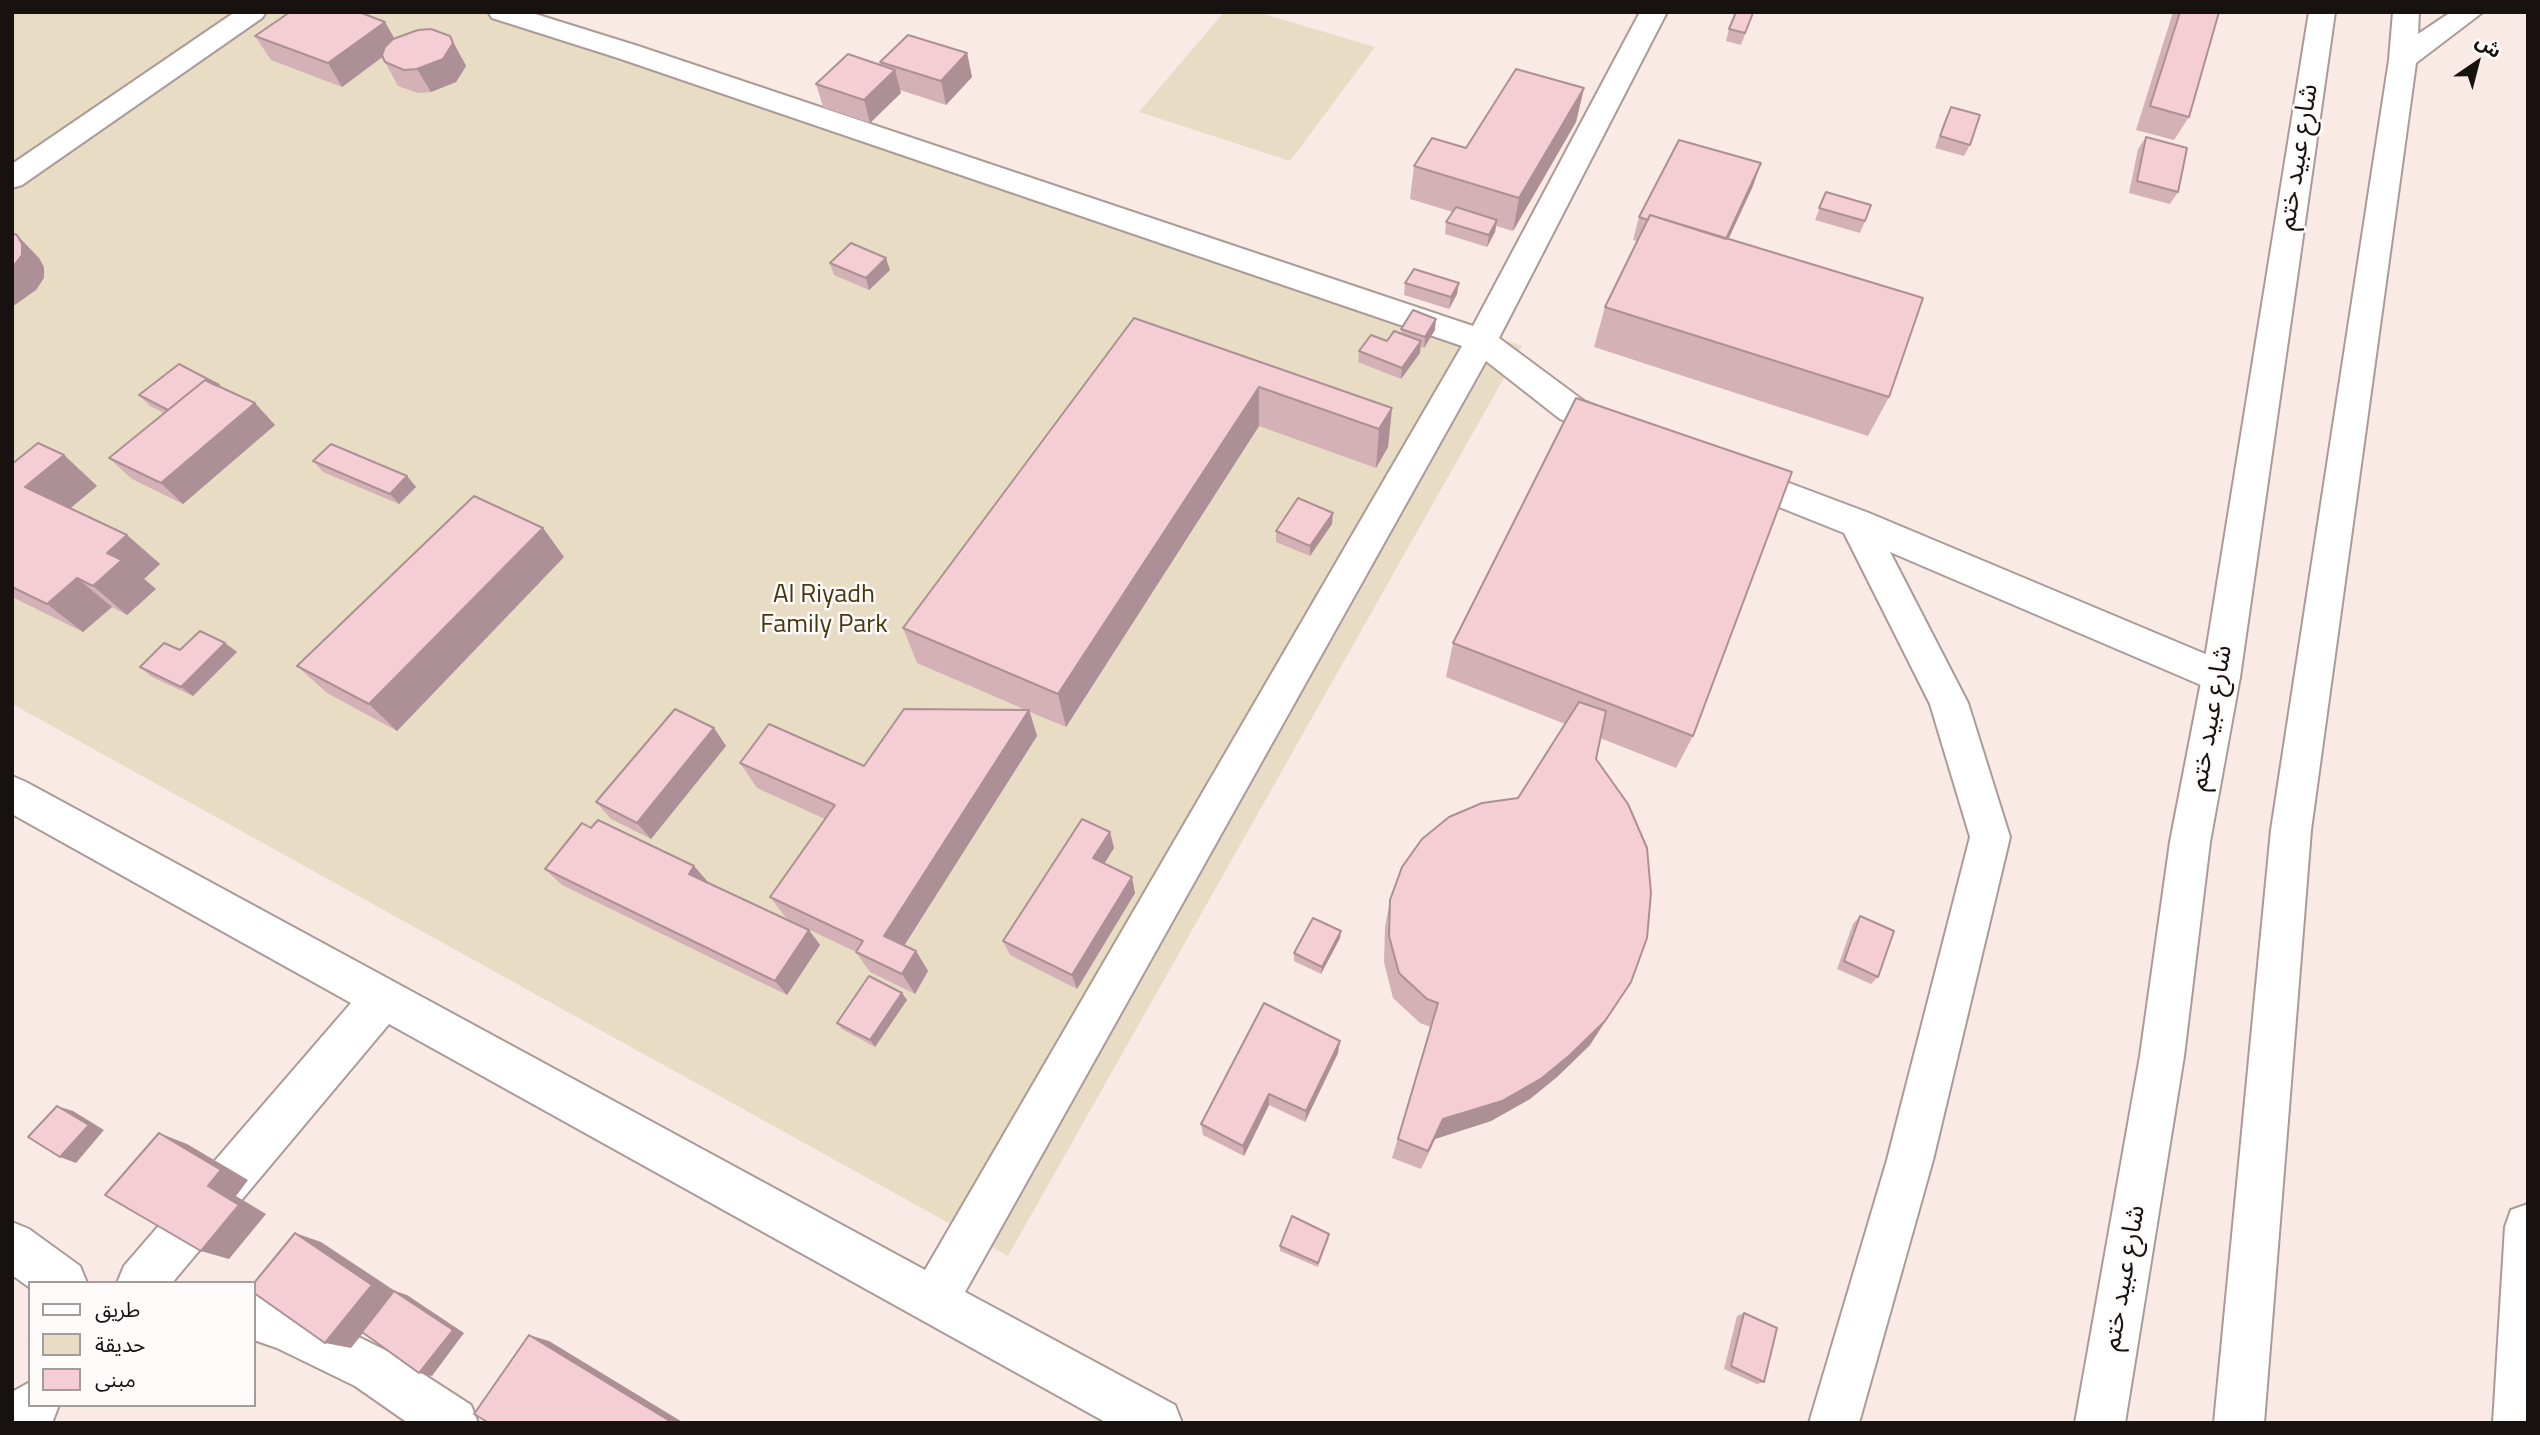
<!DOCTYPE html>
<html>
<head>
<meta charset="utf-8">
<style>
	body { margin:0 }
	#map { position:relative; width:2540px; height:1435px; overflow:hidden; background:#faeae6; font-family:"Titillium Web","Noto Sans Arabic",sans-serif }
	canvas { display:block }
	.frame { position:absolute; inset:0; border:14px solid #171110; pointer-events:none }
	.legend { position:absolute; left:28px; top:1281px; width:228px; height:126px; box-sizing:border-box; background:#fefbfa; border:2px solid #a29d9c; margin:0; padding:9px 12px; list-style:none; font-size:21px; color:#171110 }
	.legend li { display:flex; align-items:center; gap:14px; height:35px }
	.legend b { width:35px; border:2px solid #a29d9c }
	.north { position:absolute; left:2442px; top:28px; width:70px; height:70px; -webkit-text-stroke:5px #fefbfa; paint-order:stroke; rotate:35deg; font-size:19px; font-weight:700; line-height:28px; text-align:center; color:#171110 }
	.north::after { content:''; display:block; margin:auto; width:24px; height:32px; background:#171110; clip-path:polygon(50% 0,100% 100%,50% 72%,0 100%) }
</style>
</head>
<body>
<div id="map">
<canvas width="2540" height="1435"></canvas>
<div class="frame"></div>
<ul class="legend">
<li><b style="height:9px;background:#fff"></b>طريق</li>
<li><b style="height:19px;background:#e8ddc4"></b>حديقة</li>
<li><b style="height:19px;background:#f5ced5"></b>مبنى</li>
</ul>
<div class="north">ش</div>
</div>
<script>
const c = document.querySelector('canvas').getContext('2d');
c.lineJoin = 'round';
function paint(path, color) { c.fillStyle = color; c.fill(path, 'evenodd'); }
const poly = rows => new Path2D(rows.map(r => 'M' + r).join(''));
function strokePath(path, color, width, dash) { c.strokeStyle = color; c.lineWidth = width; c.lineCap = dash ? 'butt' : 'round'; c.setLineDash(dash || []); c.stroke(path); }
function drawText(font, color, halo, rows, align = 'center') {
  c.font = font + ' "Titillium Web","Noto Sans Arabic",sans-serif'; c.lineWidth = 5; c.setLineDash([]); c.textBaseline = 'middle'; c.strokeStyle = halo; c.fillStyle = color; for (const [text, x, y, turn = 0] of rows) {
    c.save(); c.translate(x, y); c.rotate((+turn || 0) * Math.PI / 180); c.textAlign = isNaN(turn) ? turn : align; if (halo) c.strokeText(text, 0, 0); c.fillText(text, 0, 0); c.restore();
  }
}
paint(poly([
	[12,12,536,12,1522,346,1008,1256,12,704],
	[1224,12,1257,12,1375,47,1290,161,1139,112]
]), '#e8ddc4');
const minor = poly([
	[235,12,266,12,262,18,22,185,12,188,12,164,235,12],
	[488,12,529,12,638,46,1473,326,1640,12,1667,12,1499,338,1584,401,1631,420,1636,429,1631,438,1619,442,1560,419,1486,361,965,1292,1175,1405,1182,1423,1107,1423,389,1024,172,1283,117,1283,124,1266,351,1003,12,814,12,776,26,782,925,1270,1462,346,618,58,492,18,488,12],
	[1736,463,1869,513,2234,666,2240,677,2234,688,2221,693,2208,688,1890,552,1968,703,2010,837,1933,1160,1859,1423,1809,1423,1887,1160,1970,837,1930,704,1844,533,1724,485,1719,476,1724,467,1736,463],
	[2528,1204,2528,1423,2493,1423,2505,1227,2511,1210,2528,1204],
	[12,1222,29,1229,80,1266,87,1283,30,1283,30,1288,12,1275,12,1222],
	[254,1292,302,1309,389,1352,471,1405,478,1423,408,1423,355,1386,277,1348,254,1340,254,1292],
	[30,1382,30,1405,59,1405,52,1423,12,1423,12,1392,30,1382]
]);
const major = poly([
	[2309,12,2335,12,2240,677,2210,842,2184,1056,2125,1423,2075,1423,2140,1056,2170,842,2202,677,2309,12],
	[2393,12,2419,12,2418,34,2451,12,2483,12,2416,63,2311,830,2264,1423,2214,1423,2271,830,2389,60,2393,12]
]);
strokePath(minor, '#aa9b98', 4);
strokePath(major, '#aa9b98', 4);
paint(minor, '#fff');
paint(major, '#fff');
paint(poly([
	[2173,12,2219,12,2189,117,2174,140,2136,130],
	[1753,13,1741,45,1726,41,1729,29],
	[385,22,394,38,463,59,466,66,456,82,431,92,418,93,398,86,385,62,383,57,342,87,271,60,255,36],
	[967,53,972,77,946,105,900,90,901,93,870,123,823,107,816,84,881,65,880,62],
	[1584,88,1576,122,1513,231,1496,226,1495,232,1487,247,1445,234,1446,222,1453,212,1410,199,1414,166,1466,148],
	[1951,107,1970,145,1964,156,1935,148,1945,119],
	[2146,137,2178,192,2170,204,2129,193,2138,149],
	[1753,186,1728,239,1889,397,1868,436,1594,347,1605,307,1637,241,1633,240,1639,217],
	[1826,192,1865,221,1860,233,1815,220],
	[830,263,890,270,869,290,834,275],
	[1405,283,1457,294,1449,309,1404,295],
	[1134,318,1392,408,1388,447,1376,468,1259,426,1066,727,1030,712,1037,736,904,945,916,951,928,971,915,994,870,972,856,952,787,919,770,897,825,819,757,788,740,763,864,766,1026,710,917,663,903,628],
	[1401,329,1435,330,1424,348,1420,347,1420,353,1401,379,1358,362,1359,351,1387,341,1401,333],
	[219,385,275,425,183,504,132,479,109,458,164,413,150,406,139,395],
	[64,455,97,486,70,508,127,535,160,564,144,579,156,589,127,615,112,607,83,632,12,597,12,464],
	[313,461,407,476,416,487,399,504,323,472],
	[1332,524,1310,556,1276,542,1276,531],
	[543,528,564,557,397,731,327,693,297,666],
	[225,643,237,652,193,696,152,677,140,667,180,650],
	[1453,643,1693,736,1676,768,1600,738,1596,759,1590,1045,1557,1077,1530,1099,1491,1121,1435,1139,1421,1169,1392,1158,1431,1027,1420,1023,1393,998,1384,962,1385,927,1390,900,1518,798,1565,724,1446,677],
	[714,728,726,746,651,839,611,819,596,802],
	[591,828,694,866,707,882,809,930,820,945,787,995,562,885,545,869],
	[1110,832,1114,848,1104,864,1135,893,1077,989,1010,955,1003,941],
	[1860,916,1878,977,1871,984,1837,969,1853,924],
	[1340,938,1321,974,1294,961,1294,953],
	[902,993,907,1000,875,1047,842,1029,837,1023],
	[1338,1053,1305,1122,1269,1105,1244,1156,1203,1135,1201,1124],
	[1329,1238,1318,1267,1280,1251,1280,1246],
	[1744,1313,1764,1382,1757,1384,1724,1369,1737,1316]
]), '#d3b1b7');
paint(poly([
	[385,22,398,45,342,87,328,63],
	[450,36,466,66,456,82,431,92,417,69],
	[967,53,972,77,946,105,941,81],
	[895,70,901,93,870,123,864,100],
	[1584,88,1576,122,1513,231,1519,198],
	[1761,163,1753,186,1716,266,1724,243],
	[1497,220,1495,232,1487,247,1489,235],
	[17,235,39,258,44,267,44,278,36,290,12,307,12,268],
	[886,258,890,270,869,290,866,278],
	[1459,283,1457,294,1449,309,1451,297],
	[1436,319,1435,330,1424,348,1425,337],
	[1421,341,1420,353,1401,379,1402,368],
	[1259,387,1259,426,1066,727,1058,694],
	[255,403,275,425,183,504,161,483],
	[1392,408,1388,447,1376,468,1379,429],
	[64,455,97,486,60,517,25,487],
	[407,476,416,487,399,504,390,494],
	[1333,513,1332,524,1310,556,1310,546],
	[543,528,564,557,397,731,369,704],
	[127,535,160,564,144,579,156,589,127,615,93,586,107,553],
	[77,578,112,607,83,632,47,604],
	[225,643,237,652,193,696,181,687],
	[1029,710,1037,736,897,957,884,936],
	[714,728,726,746,651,839,637,823],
	[1110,832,1114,848,1097,875,1093,858],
	[694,866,708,882,702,889,689,874],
	[1132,877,1135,893,1077,989,1072,975],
	[809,930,820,945,787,995,775,981],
	[1341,931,1340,938,1321,974,1322,967],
	[916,951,928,971,915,994,902,974],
	[1631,982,1590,1045,1557,1077,1530,1099,1491,1121,1435,1139,1421,1169,1443,1119],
	[902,993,907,1000,875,1047,870,1040],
	[1340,1041,1338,1053,1305,1122,1306,1111],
	[1269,1094,1269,1105,1244,1156,1243,1146],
	[57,1106,73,1111,104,1130,76,1163,60,1157],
	[159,1133,187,1144,248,1180,236,1196,266,1214,229,1259,201,1251,208,1186],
	[295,1233,321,1242,395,1291,407,1295,464,1333,432,1376,419,1373,396,1292,351,1348,325,1343],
	[529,1335,549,1341,684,1423,673,1423]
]), '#ac9095');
const building = poly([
	[290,12,359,12,385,22,328,63,255,36,290,12],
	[1736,12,1753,13,1745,33,1729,29,1736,12],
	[2180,12,2219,12,2189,117,2150,106,2180,12],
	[431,29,450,36,453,43,443,59,417,69,404,70,385,62,382,55,385,47,393,39,418,30,431,29],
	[908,35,967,53,941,81,880,62,908,35],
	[848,54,895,70,864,100,816,84,848,54],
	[1516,69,1584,88,1519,198,1414,166,1432,138,1466,148,1516,69],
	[1951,107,1980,115,1970,145,1940,136,1951,107],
	[2146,137,2187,148,2178,192,2137,181,2146,137],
	[1679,140,1761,163,1726,239,1650,215,1648,220,1639,217,1679,140],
	[1826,192,1871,205,1865,221,1819,208,1826,192],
	[1456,207,1497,220,1489,235,1446,222,1456,207],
	[1650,215,1923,298,1889,397,1605,307,1650,215],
	[12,233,17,235,22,244,22,255,12,268,12,233],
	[851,243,886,258,866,278,830,263,851,243],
	[1414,269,1459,283,1451,297,1405,283,1414,269],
	[1413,310,1436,319,1425,337,1401,329,1413,310],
	[1134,318,1392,408,1379,429,1259,387,1058,694,903,628,1134,318],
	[1394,331,1421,341,1402,368,1359,351,1371,335,1387,341,1394,331],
	[179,364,219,385,217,386,205,380,168,410,139,395,179,364],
	[205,380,255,403,161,483,109,458,205,380],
	[1576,398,1792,472,1693,736,1453,643,1576,398],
	[38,443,64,455,25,487,127,535,107,553,122,560,93,586,77,578,47,604,12,587,12,464,38,443],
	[331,444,407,476,390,494,313,461,331,444],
	[474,496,543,528,369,704,297,666,474,496],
	[1298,498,1333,513,1310,546,1276,531,1298,498],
	[200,631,225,643,181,687,140,667,164,643,180,650,200,631],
	[1579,702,1606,711,1596,759,1628,804,1647,848,1651,893,1647,938,1631,982,1605,1021,1570,1055,1542,1078,1502,1101,1443,1119,1428,1151,1398,1139,1438,1003,1427,999,1399,973,1389,936,1390,900,1402,867,1422,839,1449,817,1482,803,1518,798,1579,702],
	[675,709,714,728,637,823,596,802,675,709],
	[904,709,1029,710,884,936,916,951,902,974,856,952,863,941,770,897,835,805,740,763,769,724,864,766,904,709],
	[1082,819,1110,832,1093,858,1132,877,1072,975,1003,941,1082,819],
	[598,820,694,866,689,874,809,930,775,981,545,869,582,823,591,828,598,820],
	[1860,916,1894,931,1878,977,1844,961,1860,916],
	[1313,918,1341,931,1322,967,1294,953,1313,918],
	[869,976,902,993,870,1040,837,1023,869,976],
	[1264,1003,1340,1041,1306,1111,1269,1094,1243,1146,1201,1124,1264,1003],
	[57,1106,89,1125,60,1157,28,1137,57,1106],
	[159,1133,221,1170,208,1186,239,1205,201,1251,105,1195,159,1133],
	[1292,1216,1329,1234,1318,1263,1280,1246,1292,1216],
	[295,1233,372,1285,325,1343,254,1293,254,1283,295,1233],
	[394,1291,453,1330,419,1373,362,1332,394,1291],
	[1744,1313,1777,1328,1764,1382,1731,1366,1744,1313],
	[529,1335,673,1423,489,1423,474,1414,529,1335]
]);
paint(building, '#f5ced5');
strokePath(building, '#ac9095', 2);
drawText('26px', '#171110', '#fefbfa', [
	["شارع عبيد ختم",2299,157,-81],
	["شارع عبيد ختم",2212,718,-80],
	["شارع عبيد ختم",2125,1278,-80]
]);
drawText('26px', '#48380f', '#fefbfa', [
	["Al Riyadh",824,596],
	["Family Park",824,626]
]);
</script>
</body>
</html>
